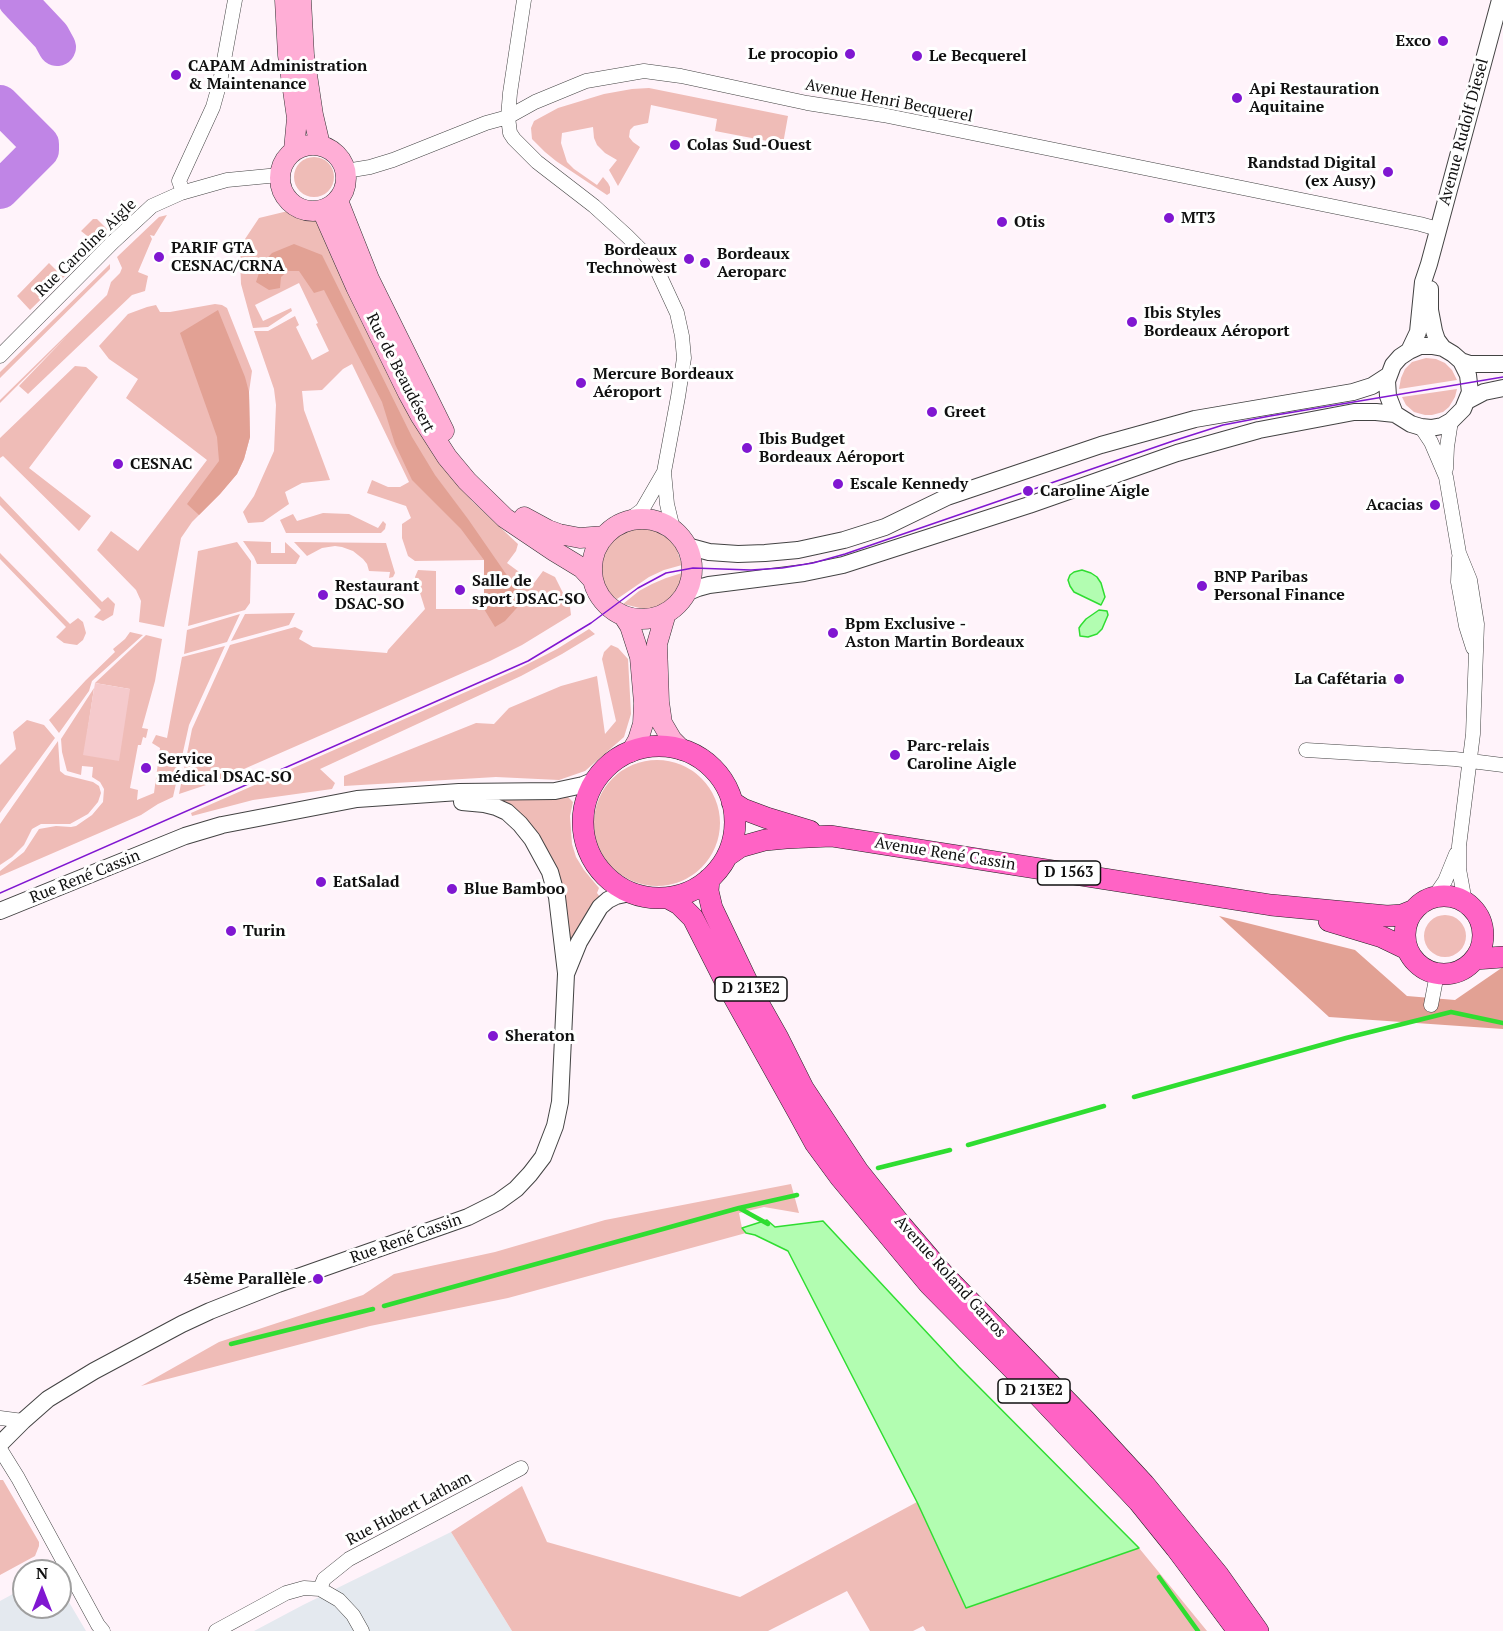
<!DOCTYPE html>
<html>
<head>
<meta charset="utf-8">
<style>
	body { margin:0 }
	#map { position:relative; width:1503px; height:1631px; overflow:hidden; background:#fff3fa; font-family:"PT Serif",serif }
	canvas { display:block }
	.north { position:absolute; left:12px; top:1559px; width:60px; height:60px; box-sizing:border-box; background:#fff; border:2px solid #9f9f9f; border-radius:50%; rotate:0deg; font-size:16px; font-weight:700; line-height:24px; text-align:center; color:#101010 }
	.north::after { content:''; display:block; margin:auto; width:21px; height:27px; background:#8017d1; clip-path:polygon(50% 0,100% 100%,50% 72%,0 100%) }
</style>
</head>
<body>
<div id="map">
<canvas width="1503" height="1631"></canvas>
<div class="north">N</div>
</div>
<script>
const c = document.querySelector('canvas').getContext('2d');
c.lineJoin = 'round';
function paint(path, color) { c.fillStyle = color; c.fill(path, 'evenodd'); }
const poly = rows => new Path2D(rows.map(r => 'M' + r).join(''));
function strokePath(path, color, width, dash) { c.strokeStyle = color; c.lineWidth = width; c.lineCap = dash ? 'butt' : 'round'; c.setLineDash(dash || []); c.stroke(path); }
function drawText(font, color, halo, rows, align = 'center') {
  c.font = font + ' "PT Serif",serif'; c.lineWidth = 6; c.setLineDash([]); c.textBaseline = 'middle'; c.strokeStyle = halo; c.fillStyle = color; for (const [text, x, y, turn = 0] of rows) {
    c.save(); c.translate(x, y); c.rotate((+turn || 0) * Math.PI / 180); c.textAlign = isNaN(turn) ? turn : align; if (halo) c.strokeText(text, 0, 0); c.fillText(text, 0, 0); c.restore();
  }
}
paint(poly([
	[451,1532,512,1631,254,1631,303,1605],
	[60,1587,86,1631,0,1631,0,1601,24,1588,24,1607,60,1607]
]), '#e4e9ef');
paint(poly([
	[649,88,788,116,783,144,715,131,717,119,651,105,648,123,634,126,630,130,629,137,633,142,640,147,618,186,609,170,617,160,605,153,597,145,594,138,593,127,562,133,561,143,567,162,574,169,597,185,603,177,608,183,610,187,610,193,607,195,556,161,545,152,532,139,531,128,534,121,558,108,604,94,632,89],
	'294 177a20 20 0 1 1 40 0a20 20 0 1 1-40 0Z',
	[288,211,304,214,317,222,452,476,472,501,518,544,516,551,507,563,534,583,543,571,555,577,570,607,571,615,522,645,490,661,212,783,179,794,192,729,230,645,295,627,303,631,299,639,313,647,387,653,388,650,425,609,415,577,418,570,436,571,436,609,484,609,484,560,415,561,408,556,402,538,402,524,411,518,406,506,367,493,372,480,388,487,400,487,409,482,352,364,343,369,322,390,302,391,304,410,330,480,302,483,285,492,289,504,263,522,248,523,243,512,254,496,274,451,276,405,274,389,254,331,268,331,295,316,299,325,296,327,312,360,329,351,316,324,318,323,299,283,255,305,263,321,291,308,292,311,268,327,253,328,241,284,240,259,243,242,259,218],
	[167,215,154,236,150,235,152,239,138,272,148,276,145,291,132,295,28,394,19,386,67,336,0,403,0,400,107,295,111,282,120,273,122,268,117,257,159,217],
	[93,219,97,219,110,232,30,310,17,296,49,263,61,275,96,241,90,235,87,237,86,235,81,231],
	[110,264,110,269,0,378,0,372],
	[215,304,222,305,227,308,252,371,249,392,250,437,244,459,237,474,220,494,192,522,181,538,164,627,139,622,141,601,136,590,97,550,111,531,138,551,207,460,126,398,138,379,109,359,99,346,128,314,147,307,156,305,160,312,170,312],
	[1426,358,1436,359,1445,363,1452,370,1457,380,1399,389,1401,378,1405,369,1412,362],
	[75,366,86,367,98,377,29,468,91,516,79,531,3,456,0,458,0,438],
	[1457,389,1455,397,1449,407,1443,412,1432,415,1425,415,1414,412,1406,405,1402,397],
	[0,496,102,602,108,597,115,604,113,615,103,621,94,617,101,610,0,505],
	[323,513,349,514,378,528,383,521,386,524,385,529,381,533,286,533,280,520,293,514,297,521],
	[642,528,652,529,669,539,676,547,682,565,664,570,649,577,617,599,610,594,605,587,601,568,603,557,607,548,614,539,622,533,631,529],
	[243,541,271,542,271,553,285,553,285,542,300,556,296,564,257,564,254,557],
	[237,542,251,561,250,603,245,610,188,626,198,551],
	[294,542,386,543,395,573,393,577,389,578,390,572,369,571,367,564,363,559,353,551,342,547,335,546,322,548,307,556],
	[0,553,70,624,78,618,83,622,86,633,83,640,77,645,70,644,64,643,56,637,66,627,0,559],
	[682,573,681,584,675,593,662,605,653,608,644,609,623,604,639,591,652,584,666,578],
	[295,613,289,625,231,641,245,614],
	[240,614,227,642,184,654,187,630],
	[589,629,595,634,562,654,521,676,320,769,335,783,332,789,253,800,192,816,191,813,518,669,557,649],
	[130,632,143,635,92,681,89,691,59,733,49,720,86,680,115,652,113,649,125,639],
	[146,635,162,639,155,681,142,728,148,729,146,738,143,737,141,745,138,745,130,788,138,790,137,800,154,793,160,748,152,743,156,735,167,738,182,657,225,646,189,725,173,797,158,804,141,815,0,876,0,871,24,852,39,829,56,826,71,827,76,826,92,815,103,802,104,789,100,782,92,777,93,767,82,766,81,775,67,771,62,752,61,739,94,688,84,755,130,689,95,683],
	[611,645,618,648,628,659,631,714,624,737,585,771,559,780,496,777,344,786,344,776,476,723,494,724,509,708,561,686,597,676,605,734,616,721,602,659,604,652],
	[27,720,44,725,55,738,0,813,0,765,16,749,13,732],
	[58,741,60,771,65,775,93,782,99,786,101,793,98,802,88,814,70,824,41,824,32,829,24,845,12,857,0,865,0,824],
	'594 823a63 63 0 1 1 126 0a63 63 0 1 1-126 0Z',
	[568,797,573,802,570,816,572,844,576,857,584,870,599,888,597,893,600,897,573,937,571,939,567,938,550,862,482,799,525,800],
	'1424 936a21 21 0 1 1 42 0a21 21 0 1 1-42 0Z',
	[791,1184,799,1213,764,1207,739,1213,742,1228,746,1233,508,1298,370,1326,141,1386,219,1342,363,1295,394,1274,495,1252,605,1220],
	[0,1480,3,1480,39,1542,39,1546,35,1556,0,1575],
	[522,1486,547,1542,740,1597,917,1502,966,1608,1139,1548,1207,1631,926,1631,923,1626,913,1631,870,1631,847,1591,768,1631,512,1631,451,1532]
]), '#efbcb7');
paint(poly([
	[294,244,322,255,412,437,435,475,468,519,524,600,505,621,495,627,484,609,484,560,461,529,412,480,395,444,382,402,324,290,314,293,299,271,288,271,281,277,280,288,269,290,256,282,262,264,272,253],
	[218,310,245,377,249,392,250,437,244,459,237,474,220,494,199,515,187,504,219,461,217,437,180,333],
	[1219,916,1355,950,1407,996,1455,1000,1503,967,1503,1029,1329,1017]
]), '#e2a194');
paint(poly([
	[95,683,130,689,119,761,83,755]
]), '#f5cacc');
const water = poly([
	[1082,570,1091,573,1097,577,1101,583,1105,597,1101,605,1074,592,1070,586,1068,580,1070,575,1074,572,1082,570],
	[1099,610,1107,611,1108,615,1102,629,1097,634,1088,637,1080,636,1079,628,1081,625,1086,619,1099,610],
	[767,1220,775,1227,823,1221,959,1367,1139,1548,966,1608,917,1502,788,1251,755,1235,746,1233,742,1228,767,1220]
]);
paint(water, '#b2fdb1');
strokePath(water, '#2fdd31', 1.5);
strokePath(poly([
	[1134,1097,1346,1038,1451,1012,1503,1023],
	[968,1145,1104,1106],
	[878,1168,950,1150],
	[739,1208,768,1224],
	[384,1306,739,1208,797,1195],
	[231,1344,373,1309],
	[1159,1577,1198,1631]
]), '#2fdd31', 4.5);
strokePath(poly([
	[17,0,51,36,57,47],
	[0,104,40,144,40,150,0,190]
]), '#c085e6', 38);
const minor = poly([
	[524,0,510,93,508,117,510,133,514,139,537,162,594,206,627,236,644,253,658,272,677,313,682,336,684,358,678,397,664,472,642,510,627,521],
	[346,171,370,167,393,160,486,123,508,117,535,102,586,81,644,71,681,76,807,103,883,115,1420,224,1438,229],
	[183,192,179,181,213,107,220,82,235,0],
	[0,356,113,242,152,206,181,193,227,180,279,175],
	[1421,427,1431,442,1446,477,1459,553,1470,580,1477,624,1473,734,1459,846,1459,869,1465,902],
	[1446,469,1447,447,1451,421],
	[664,472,667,504,673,529],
	[1459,558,1458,582,1466,626,1473,648],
	[1306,750,1455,759,1503,765],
	[1434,897,1445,881,1456,854],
	[1431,1005,1437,974],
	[0,1418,23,1421],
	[0,1449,18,1478,98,1625,103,1631],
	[320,1589,324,1579,349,1559,521,1468],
	[216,1631,286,1593,304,1588,320,1589,339,1600,353,1615,362,1631]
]);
const tertiary = poly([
	[1430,289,1430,310,1434,331,1437,340,1443,348],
	[1409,351,1418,332,1423,282,1429,264,1500,0],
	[1461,361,1468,375,1470,392,1463,409,1451,421,1442,426,1431,428,1421,427,1411,424,1395,414,1388,396,1387,381,1393,365,1400,357,1409,351,1420,346,1432,346,1443,348,1453,354,1461,361,1470,364,1503,364],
	[1467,401,1484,392,1503,388],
	[687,546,709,552,738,554,765,553,798,550,844,540,885,527,947,497,1101,445,1195,419,1353,392,1372,386,1389,375],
	[686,593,698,588,709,585,804,573,843,565,1029,505,1177,453,1259,430,1354,412,1376,412,1395,414],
	[462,802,484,804,496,807,507,812,520,824,532,839,550,872,557,897,566,973],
	[0,911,185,836,222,825,357,799,459,792,555,791,583,785,595,780],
	[0,1444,23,1421,48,1399,94,1371,182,1324,210,1311,278,1284,468,1217,498,1202,516,1189,530,1174,543,1157,555,1126,560,1102,566,974,579,942,600,907,608,900,616,896,630,893]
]);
const secondary = poly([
	[285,0,288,55,297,118,294,150],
	[301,0,304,55,313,115,320,145],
	'280 178a33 33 0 1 1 66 0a33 33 0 1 1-66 0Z',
	[338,201,369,279,444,431],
	[322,210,356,287,408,393,420,415,447,457,467,481,505,518,554,551,582,568,593,580],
	[524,517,548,530,559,534,580,538,604,536],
	'592 569a50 50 0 1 1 100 0a50 50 0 1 1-100 0Z',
	[666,613,657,644,659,702,662,723,672,740,682,750],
	[623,615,630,626,640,657,644,703,643,724,638,740,631,752]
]);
const primary = poly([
	'583 822a76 76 0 1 1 152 0a76 76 0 1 1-152 0Z',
	[732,802,743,809,767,818,810,831],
	[727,856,740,847,765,840,786,838,831,836,1271,905,1387,916,1402,915,1412,911],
	[709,879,708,891,712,908,752,992,778,1038,803,1088,858,1171,902,1226,943,1274,1086,1421,1144,1484,1219,1576,1258,1631],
	'1405 935a39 39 0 1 1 78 0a39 39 0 1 1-78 0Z',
	[668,898,679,904,693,918,726,983,798,1112,815,1143,840,1177,929,1284,1020,1376,1139,1502,1176,1548,1238,1631],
	[1329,921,1382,937,1407,949],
	[1475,959,1503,957]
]);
strokePath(minor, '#434343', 15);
strokePath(tertiary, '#434343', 18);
strokePath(secondary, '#323232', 21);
strokePath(primary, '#212121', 22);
strokePath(minor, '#fff', 14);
strokePath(tertiary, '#fff', 16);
strokePath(secondary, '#ffaed6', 20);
strokePath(primary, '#ff63c5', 21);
strokePath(poly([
	[0,893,528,661,591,623,638,588,666,573,693,568,751,570,782,568,813,563,845,554,1173,441,1223,425,1270,416,1503,377]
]), '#8017d1', 1.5);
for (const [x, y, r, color] of [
	[1443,41,6,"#8017d1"],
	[850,54,6,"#8017d1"],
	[917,56,6,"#8017d1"],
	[176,75,6,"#8017d1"],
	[1237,98,6,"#8017d1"],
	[675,145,6,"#8017d1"],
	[1388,172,6,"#8017d1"],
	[1169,218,6,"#8017d1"],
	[1002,222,6,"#8017d1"],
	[159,257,6,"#8017d1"],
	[689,259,6,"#8017d1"],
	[705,263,6,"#8017d1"],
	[1132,322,6,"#8017d1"],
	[581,383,6,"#8017d1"],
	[932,412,6,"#8017d1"],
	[747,448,6,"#8017d1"],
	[118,464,6,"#8017d1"],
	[838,484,6,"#8017d1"],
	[1028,491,6,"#8017d1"],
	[1435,505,6,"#8017d1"],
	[1202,586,6,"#8017d1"],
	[460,590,6,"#8017d1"],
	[323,595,6,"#8017d1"],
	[833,633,6,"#8017d1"],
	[1399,679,6,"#8017d1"],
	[895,755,6,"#8017d1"],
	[146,768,6,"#8017d1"],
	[321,882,6,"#8017d1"],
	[452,889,6,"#8017d1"],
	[231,931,6,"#8017d1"],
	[493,1036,6,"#8017d1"],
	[318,1279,6,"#8017d1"]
]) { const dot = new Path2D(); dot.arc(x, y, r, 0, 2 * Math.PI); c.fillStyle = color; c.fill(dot); strokePath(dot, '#fff', 2); }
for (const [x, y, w] of [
	[1069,873,63],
	[751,989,72],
	[1034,1391,72]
]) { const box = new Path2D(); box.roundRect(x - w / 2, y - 12, w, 24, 4.5); c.fillStyle = '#fff'; c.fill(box); strokePath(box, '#101010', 1.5); }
drawText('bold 15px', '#101010', null, [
	["D 1563",1069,873],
	["D 213E2",751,989],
	["D 213E2",1034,1391]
]);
drawText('bold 16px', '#101010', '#fff', [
	["Exco",1431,41,"right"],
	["Le procopio",838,54,"right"],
	["Le Becquerel",929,56],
	["CAPAM Administration",188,66],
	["& Maintenance",188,84],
	["Api Restauration",1249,89],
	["Aquitaine",1249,107],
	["Colas Sud-Ouest",687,145],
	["Randstad Digital",1376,163,"right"],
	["(ex Ausy)",1376,181,"right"],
	["MT3",1181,218],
	["Otis",1014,222],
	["PARIF GTA",171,248],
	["CESNAC/CRNA",171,266],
	["Bordeaux",677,250,"right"],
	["Technowest",677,268,"right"],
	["Bordeaux",717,254],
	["Aeroparc",717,272],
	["Ibis Styles",1144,313],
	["Bordeaux Aéroport",1144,331],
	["Mercure Bordeaux",593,374],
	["Aéroport",593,392],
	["Greet",944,412],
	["Ibis Budget",759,439],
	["Bordeaux Aéroport",759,457],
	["CESNAC",130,464],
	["Escale Kennedy",850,484],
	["Caroline Aigle",1040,491],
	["Acacias",1423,505,"right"],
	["BNP Paribas",1214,577],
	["Personal Finance",1214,595],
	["Salle de",472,581],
	["sport DSAC-SO",472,599],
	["Restaurant",335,586],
	["DSAC-SO",335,604],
	["Bpm Exclusive -",845,624],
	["Aston Martin Bordeaux",845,642],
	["La Cafétaria",1387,679,"right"],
	["Parc-relais",907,746],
	["Caroline Aigle",907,764],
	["Service",158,759],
	["médical DSAC-SO",158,777],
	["EatSalad",333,882],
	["Blue Bamboo",464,889],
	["Turin",243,931],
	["Sheraton",505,1036],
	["45ème Parallèle",306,1279,"right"]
], 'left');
drawText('16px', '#101010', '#fff', [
	["Avenue Henri Becquerel",889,101,11],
	["Avenue Rudolf Diesel",1464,132,-75],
	["Rue Caroline Aigle",86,248,-44],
	["Rue de Beaudésert",400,373,63],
	["Avenue René Cassin",945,854,9],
	["Rue René Cassin",85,877,-22],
	["Rue René Cassin",406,1239,-20],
	["Avenue Roland Garros",950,1277,48],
	["Rue Hubert Latham",409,1509,-28]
]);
</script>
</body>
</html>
